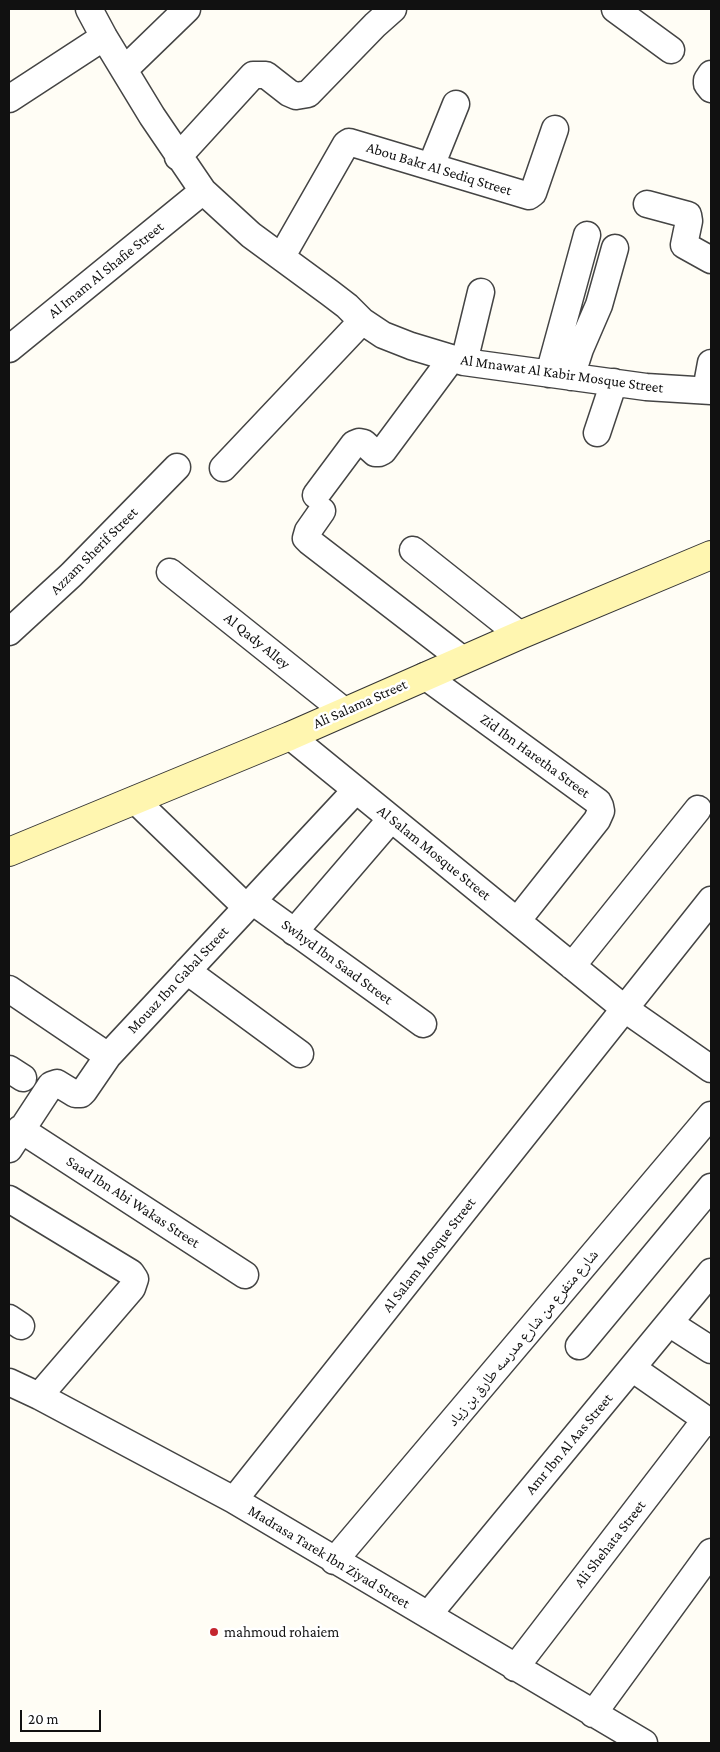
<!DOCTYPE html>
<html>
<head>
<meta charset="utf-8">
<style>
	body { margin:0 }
	#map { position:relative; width:720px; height:1752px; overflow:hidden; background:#fffdf5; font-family:"Crimson Pro",serif }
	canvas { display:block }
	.frame { position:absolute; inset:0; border:10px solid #111; pointer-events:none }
	.scale { position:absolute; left:20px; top:1710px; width:81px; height:22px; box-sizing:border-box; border:2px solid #111; border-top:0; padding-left:6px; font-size:15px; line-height:18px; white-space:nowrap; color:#111; -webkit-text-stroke:4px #fff; paint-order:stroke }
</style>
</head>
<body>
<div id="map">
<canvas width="720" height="1752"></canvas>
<div class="frame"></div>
<div class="scale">20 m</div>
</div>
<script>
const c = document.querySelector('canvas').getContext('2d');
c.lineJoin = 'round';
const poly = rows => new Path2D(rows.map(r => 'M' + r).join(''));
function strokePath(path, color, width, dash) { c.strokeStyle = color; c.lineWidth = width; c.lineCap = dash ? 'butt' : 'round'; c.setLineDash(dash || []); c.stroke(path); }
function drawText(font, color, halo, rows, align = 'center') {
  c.font = font + ' "Crimson Pro","Noto Naskh Arabic",serif'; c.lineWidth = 5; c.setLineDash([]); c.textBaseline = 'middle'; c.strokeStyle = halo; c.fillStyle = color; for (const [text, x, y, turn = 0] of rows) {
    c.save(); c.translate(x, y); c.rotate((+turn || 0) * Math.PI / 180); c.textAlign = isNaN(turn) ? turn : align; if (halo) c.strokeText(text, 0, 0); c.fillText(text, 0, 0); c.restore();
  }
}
const street = poly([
	[89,9,104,37,152,116,203,191,251,235,330,293,347,306,362,321,383,335,411,346,464,362,646,387,711,391],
	[615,9,671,50],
	[124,70,187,9],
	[711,74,707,80,707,84,711,89],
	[9,99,104,37],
	[178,157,253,75,266,75,289,93,296,96,308,94,375,25,393,9],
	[431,166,456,104],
	[647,204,688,215,689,221,684,245,711,260],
	[282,256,346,144,349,142,529,196,533,193,555,129],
	[9,349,203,191],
	[464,362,481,292],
	[549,374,587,235],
	[571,377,580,349,599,305,615,248],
	[706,390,711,363],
	[597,433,614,382],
	[223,468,362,321],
	[316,495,354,444,359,442,364,443,375,453,379,453,383,451,452,358],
	[322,511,308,531,306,538,310,542,463,660],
	[413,550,520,635],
	[170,572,344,711],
	[9,632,71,575,177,467],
	[425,676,598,802,600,806,601,811,597,820,517,921],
	[290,736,625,1009,711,1069],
	[135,800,246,907],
	[252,901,423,1024],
	[294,932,391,819],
	[572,966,698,809],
	[187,971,300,1054],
	[9,989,108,1056],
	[9,1069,23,1078],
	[20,1129,245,1275],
	[9,1149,51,1085,57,1083,75,1094,81,1094,84,1091,108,1056,356,790],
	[9,1199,131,1273,135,1279,132,1288,39,1396],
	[9,1318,21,1326],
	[669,1323,711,1350],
	[579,1346,711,1187],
	[632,1368,711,1423],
	[9,1382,39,1396,234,1500,644,1743],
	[234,1500,711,900],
	[334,1561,711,1115],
	[428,1615,711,1272],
	[515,1668,706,1419],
	[593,1714,711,1552]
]);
const secondary = poly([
	[9,852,290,736,520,635,711,555]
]);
strokePath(street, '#444', 29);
strokePath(secondary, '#333', 30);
strokePath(street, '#fff', 26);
strokePath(secondary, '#fff6b0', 28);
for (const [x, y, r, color] of [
	[214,1632,5,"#c4262e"]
]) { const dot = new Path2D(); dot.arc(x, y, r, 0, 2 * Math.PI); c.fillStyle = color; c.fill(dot); strokePath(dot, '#fff', 2); }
drawText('15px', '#111', '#fff', [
	["Abou Bakr Al Sediq Street",439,169,17],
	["Al Imam Al Shafie Street",106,270,-39],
	["Al Mnawat Al Kabir Mosque Street",562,374,8],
	["Azzam Sherif Street",94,551,-45],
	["Al Qady Alley",257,641,39],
	["Ali Salama Street",360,704,-24],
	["Zid Ibn Haretha Street",535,756,36],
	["Al Salam Mosque Street",434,853,39],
	["Swhyd Ibn Saad Street",337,962,36],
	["Mouaz Ibn Gabal Street",178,980,-47],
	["Saad Ibn Abi Wakas Street",133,1202,33],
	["Al Salam Mosque Street",429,1255,-52],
	["شارع متفرع من شارع مدرسه طارق بن زياد",523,1338,-50],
	["Amr Ibn Al Aas Street",569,1444,-50],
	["Ali Shehata Street",610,1544,-52],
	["Madrasa Tarek Ibn Ziyad Street",329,1557,31]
]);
drawText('15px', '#111', '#fff', [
	["mahmoud rohaiem",224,1632]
], 'left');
</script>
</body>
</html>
